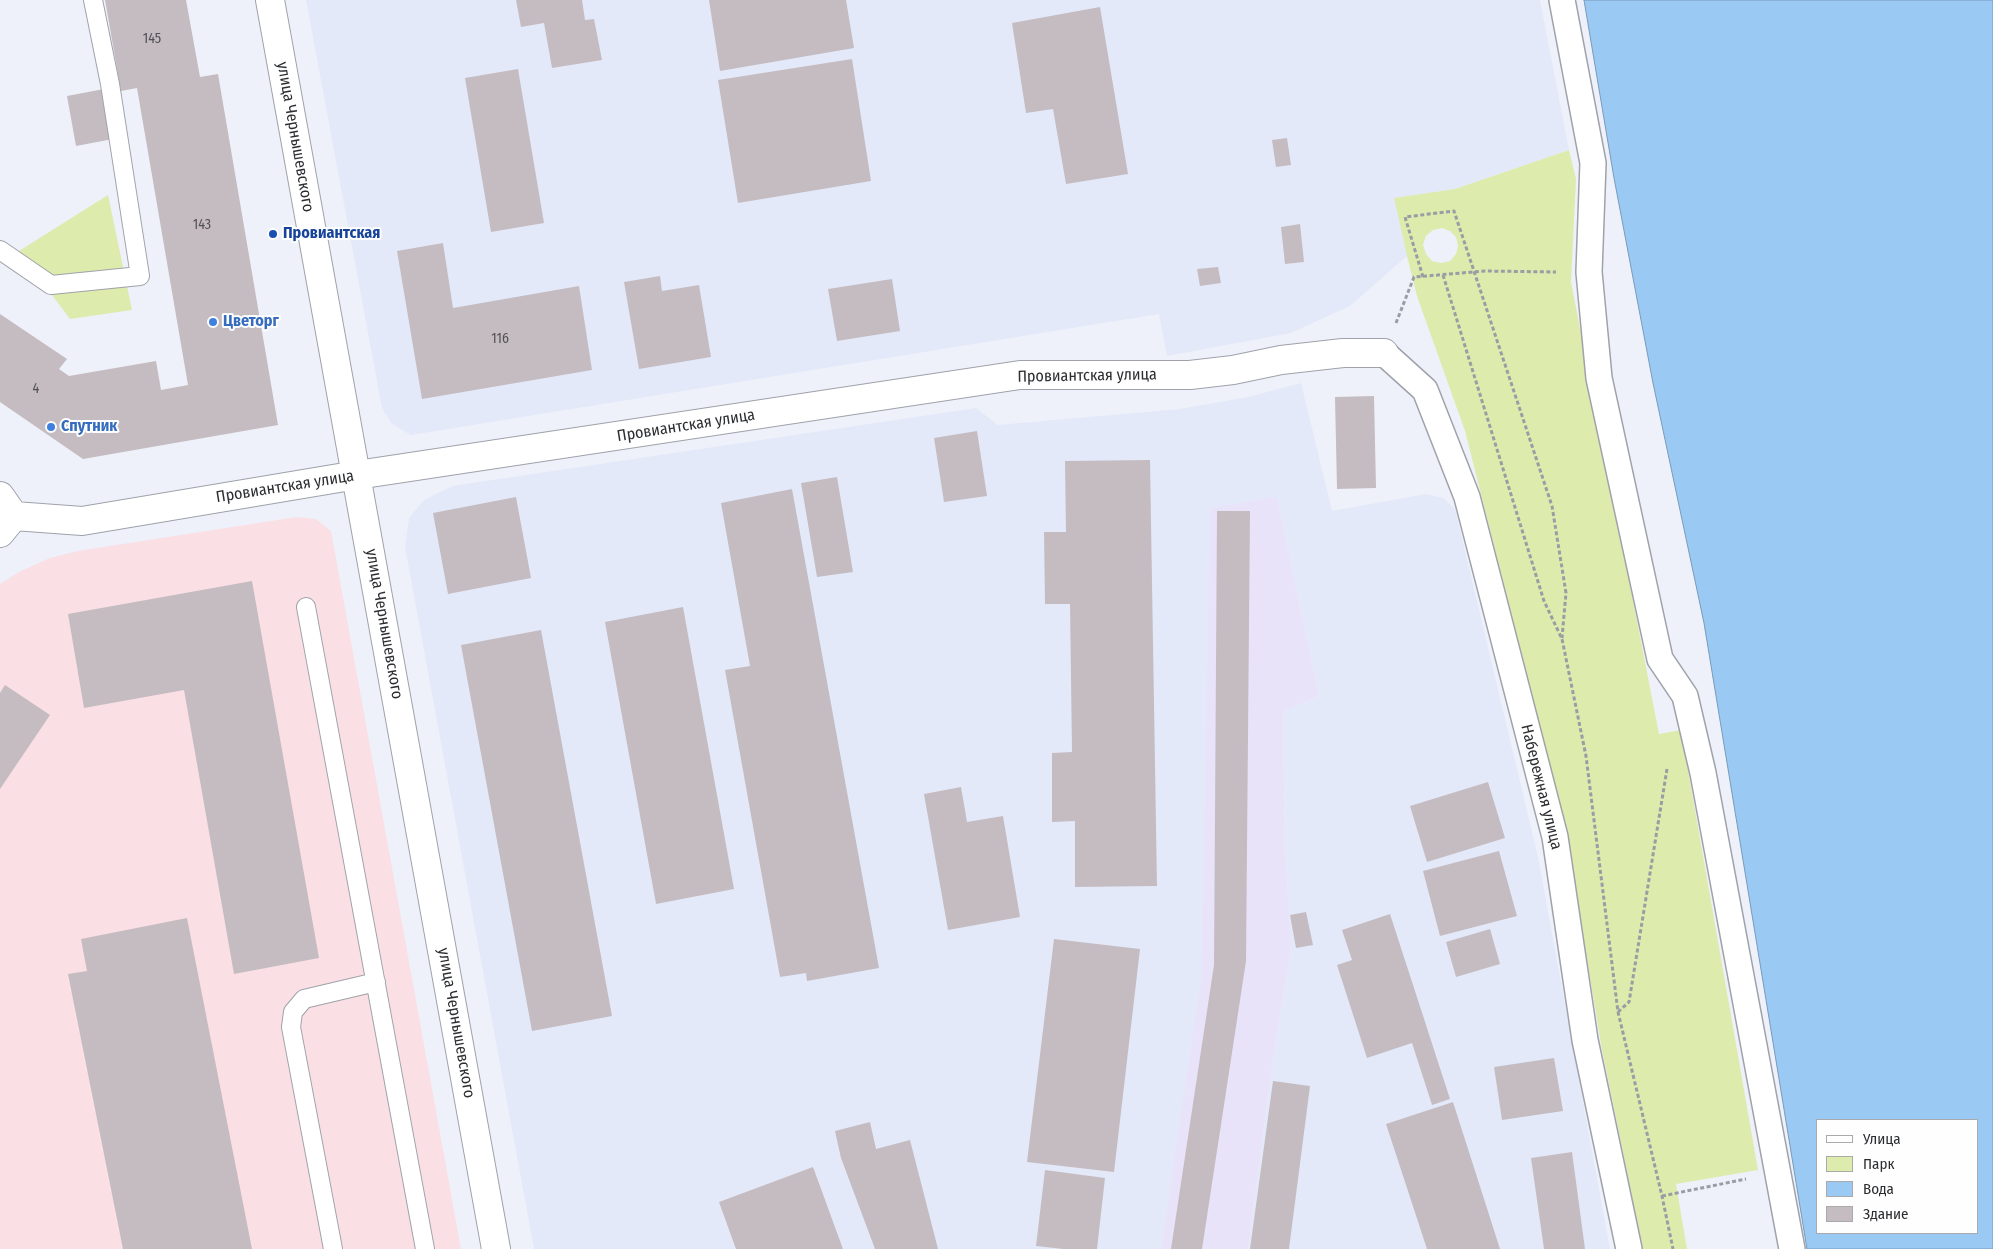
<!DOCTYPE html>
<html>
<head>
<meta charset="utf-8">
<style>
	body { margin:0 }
	#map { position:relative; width:1993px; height:1249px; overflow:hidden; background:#eef1f9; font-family:"Fira Sans Condensed",sans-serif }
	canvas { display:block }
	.legend { position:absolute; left:1816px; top:1119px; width:162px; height:115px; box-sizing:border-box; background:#fefefe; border:1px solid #aaaaac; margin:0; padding:6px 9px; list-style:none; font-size:15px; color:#2b2d30 }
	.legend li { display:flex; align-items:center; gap:10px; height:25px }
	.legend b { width:25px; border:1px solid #aaaaac }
</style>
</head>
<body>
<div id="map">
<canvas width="1993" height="1249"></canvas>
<ul class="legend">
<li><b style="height:6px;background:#fff"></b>Улица</li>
<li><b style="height:14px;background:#ddebad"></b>Парк</li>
<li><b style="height:14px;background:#9ac9f4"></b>Вода</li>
<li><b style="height:14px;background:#c5bcc2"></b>Здание</li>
</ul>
</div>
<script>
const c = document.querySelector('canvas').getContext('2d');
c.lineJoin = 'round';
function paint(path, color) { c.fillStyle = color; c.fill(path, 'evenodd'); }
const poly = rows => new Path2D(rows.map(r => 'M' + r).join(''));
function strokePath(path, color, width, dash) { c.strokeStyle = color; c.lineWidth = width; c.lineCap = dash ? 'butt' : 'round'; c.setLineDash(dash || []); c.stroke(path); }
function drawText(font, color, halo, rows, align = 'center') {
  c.font = font + ' "Fira Sans Condensed",sans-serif'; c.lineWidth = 4; c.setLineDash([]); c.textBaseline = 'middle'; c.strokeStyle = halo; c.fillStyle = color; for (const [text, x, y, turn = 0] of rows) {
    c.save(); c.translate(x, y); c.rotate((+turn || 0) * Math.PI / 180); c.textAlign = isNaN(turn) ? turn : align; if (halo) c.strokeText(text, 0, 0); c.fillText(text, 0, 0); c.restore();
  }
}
paint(poly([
	[306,0,1540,0,1569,150,1455,189,1395,198,1407,256,1350,306,1291,333,1167,356,1159,314,411,435,392,424,382,408],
	[1301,383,1332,511,1426,494,1443,498,1455,509,1538,857,1610,1249,1248,1249,1270,1081,1291,947,1285,847,1283,712,1319,696,1277,497,1161,1249,534,1249,405,547,409,518,424,500,452,486,976,408,998,425,1180,409,1248,397]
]), '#e3e9f9');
paint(poly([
	[1277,497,1319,696,1283,712,1285,847,1291,947,1270,1081,1248,1249,1161,1249,1202,974,1210,508]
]), '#e8e3f9');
paint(poly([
	[297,517,316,519,331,531,461,1249,0,1249,0,584,19,572,50,558,78,551]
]), '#fadfe4');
paint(poly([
	[1569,150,1576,179,1571,282,1659,734,1681,730,1758,1170,1676,1184,1687,1249,1643,1249,1602,1050,1565,826,1465,431,1417,296,1407,256,1394,198,1455,189],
	[1442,228,1450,231,1456,237,1458,246,1456,254,1450,261,1441,263,1432,261,1426,254,1423,245,1426,236,1433,230],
	[108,195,132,310,70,319,19,251]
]), '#ddebad');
const water = poly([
	[1584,0,1993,0,1993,1249,1807,1249,1704,623,1653,383,1614,178,1584,0],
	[1817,1120,1977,1120,1977,1233,1817,1233,1817,1120]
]);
paint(water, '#9ac9f4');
strokePath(water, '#799ab9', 1);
paint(poly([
	[105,0,186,0,200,77,218,74,278,425,83,459,0,402,0,314,67,359,59,369,69,376,156,361,161,390,188,385,137,88,121,91],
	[516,0,582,0,585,20,594,19,602,60,552,68,544,23,521,27],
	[709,0,846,0,854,48,720,71],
	[1100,7,1128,174,1066,184,1053,109,1026,113,1012,23],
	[852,59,871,181,738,203,718,80],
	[518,69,544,223,491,232,465,78],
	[104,89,113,139,76,146,67,96],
	[1287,138,1291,165,1276,167,1272,140],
	[1300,224,1304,262,1285,264,1281,227],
	[443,243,453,308,579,286,592,370,422,399,397,251],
	[1218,267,1221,283,1200,286,1197,269],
	[660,276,662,291,699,285,711,357,639,369,624,282],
	[892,279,900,331,837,341,828,289],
	[1374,396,1376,488,1337,489,1335,397],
	[977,431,987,496,944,502,934,438],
	[1150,460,1157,886,1075,887,1075,821,1052,822,1052,753,1072,752,1070,604,1045,604,1044,532,1066,532,1065,461],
	[837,477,853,572,817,577,801,483],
	[792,489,879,968,807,981,806,973,780,977,725,670,750,666,721,503],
	[516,497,531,578,448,594,433,513],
	[1217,511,1250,511,1246,961,1202,1249,1171,1249,1214,965],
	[252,581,319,958,234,974,184,690,84,708,68,614],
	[683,607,734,889,656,904,605,622],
	[541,630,612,1016,532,1031,461,645],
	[5,685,50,715,0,789,0,693],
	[1488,782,1505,838,1427,862,1410,806],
	[961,787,967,822,1003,816,1020,917,948,930,924,794],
	[1499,851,1517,916,1440,936,1423,871],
	[1306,912,1313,945,1296,948,1290,915],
	[1390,914,1450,1099,1432,1105,1412,1043,1367,1058,1337,965,1352,960,1342,930],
	[187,918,252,1249,123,1249,68,974,87,971,81,939],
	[1490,929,1500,964,1456,977,1446,942],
	[1054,939,1140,949,1114,1172,1027,1162],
	[1554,1058,1563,1111,1502,1120,1494,1067],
	[1273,1081,1310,1086,1289,1249,1250,1249],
	[1453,1102,1500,1249,1427,1249,1386,1124],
	[870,1122,876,1149,910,1140,938,1249,875,1249,841,1158,835,1131],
	[1572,1152,1585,1249,1544,1249,1531,1158],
	[813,1167,843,1249,736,1249,719,1202],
	[1045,1170,1105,1178,1097,1249,1063,1249,1036,1246]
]), '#c5bcc2');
const service = poly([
	[0,250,51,285,140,276,110,84,93,0],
	[306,607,425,1249],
	[333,1249,291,1027,293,1012,304,999,376,982]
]);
const pedestrian = poly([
	[1562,0,1593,163,1589,272,1599,378,1660,659,1685,696,1703,773,1792,1249],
	[1384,353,1425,390,1467,497,1555,837,1585,1040,1629,1249]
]);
const minor = poly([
	[0,496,14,516,82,521,357,475,1020,375,1190,375,1233,370,1281,360,1343,353,1384,353],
	[0,533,14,516]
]);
const primary = poly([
	[270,0,496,1249]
]);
strokePath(service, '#9fa2aa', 20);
strokePath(pedestrian, '#9fa2aa', 28);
strokePath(minor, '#9fa2aa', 30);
strokePath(primary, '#9fa2aa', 30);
strokePath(poly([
	[1443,275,1544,601,1562,639,1586,756,1618,1012,1662,1196,1673,1249],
	[1423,277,1405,217,1454,211,1552,506,1566,593,1562,638],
	[1396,323,1414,277,1485,271,1556,272],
	[1618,1012,1629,1002,1667,769],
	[1662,1196,1746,1179]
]), '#9a9da3', 3, [4, 2.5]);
strokePath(service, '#fff', 18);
strokePath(pedestrian, '#fff', 25);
strokePath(minor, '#fff', 28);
strokePath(primary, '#fff', 28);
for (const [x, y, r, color] of [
	[273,234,5,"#1a4fb4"],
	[213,322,5,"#3f7fe0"],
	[51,427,5,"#3f7fe0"]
]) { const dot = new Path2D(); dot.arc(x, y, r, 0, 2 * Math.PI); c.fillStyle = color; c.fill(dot); strokePath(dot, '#fefefe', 2); }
drawText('14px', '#525154', null, [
	["145",152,39],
	["143",202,225],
	["116",500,339],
	["4",36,389]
]);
drawText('16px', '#2b2d30', '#fefefe', [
	["улица Чернышевского",295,137,80],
	["Провиантская улица",1087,376,-1],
	["Провиантская улица",686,426,-9],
	["Провиантская улица",285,487,-9],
	["улица Чернышевского",384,624,80],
	["Набережная улица",1541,787,76],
	["улица Чернышевского",456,1023,80]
]);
drawText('bold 16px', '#164399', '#fefefe', [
	["Провиантская",283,234]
], 'left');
drawText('bold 16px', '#366cbe', '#fefefe', [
	["Цветорг",223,322],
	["Спутник",61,427]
], 'left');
</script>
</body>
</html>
